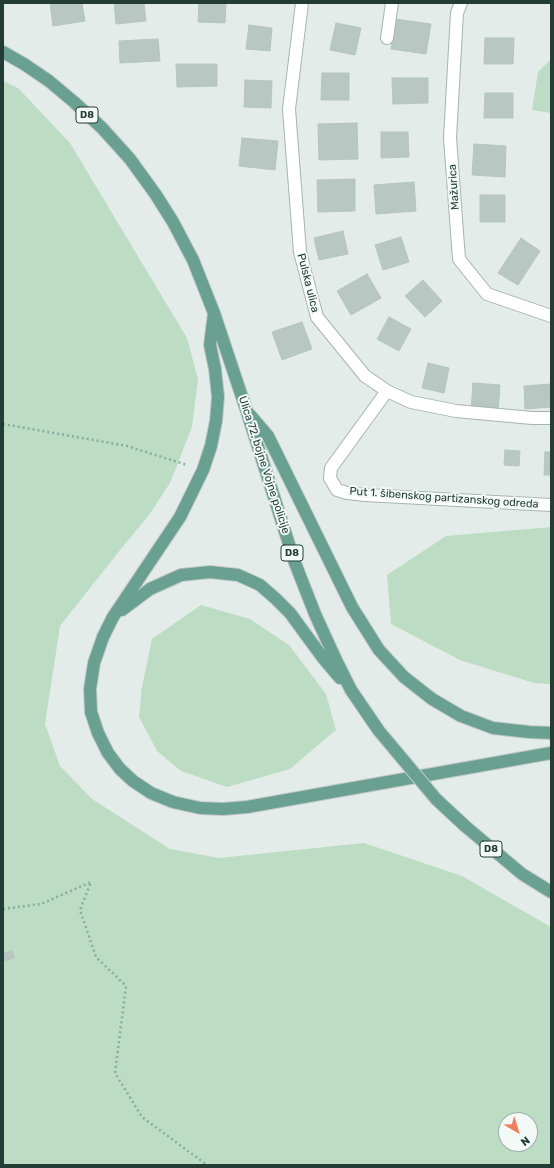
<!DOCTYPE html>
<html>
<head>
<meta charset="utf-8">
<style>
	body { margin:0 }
	#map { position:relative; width:554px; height:1168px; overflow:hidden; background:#e3ece8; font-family:Rubik,sans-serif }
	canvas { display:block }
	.frame { position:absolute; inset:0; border:4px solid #233d35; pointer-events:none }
	.north { position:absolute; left:498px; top:1112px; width:40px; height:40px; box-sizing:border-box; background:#f3f9f6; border:1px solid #a0aea9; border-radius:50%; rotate:142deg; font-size:11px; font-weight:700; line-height:16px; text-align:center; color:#233d35 }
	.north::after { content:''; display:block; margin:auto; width:14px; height:18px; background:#ed8060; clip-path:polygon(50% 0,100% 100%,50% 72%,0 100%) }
</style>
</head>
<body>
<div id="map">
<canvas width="554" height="1168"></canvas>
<div class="frame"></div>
<div class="north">N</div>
</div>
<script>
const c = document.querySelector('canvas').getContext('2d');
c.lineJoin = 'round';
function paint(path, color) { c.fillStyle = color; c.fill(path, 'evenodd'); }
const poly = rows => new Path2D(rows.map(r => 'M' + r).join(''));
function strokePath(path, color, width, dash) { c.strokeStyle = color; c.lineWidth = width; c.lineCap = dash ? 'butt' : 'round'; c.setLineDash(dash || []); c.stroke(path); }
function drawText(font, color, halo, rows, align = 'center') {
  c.font = font + ' Rubik,sans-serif'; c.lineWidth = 4; c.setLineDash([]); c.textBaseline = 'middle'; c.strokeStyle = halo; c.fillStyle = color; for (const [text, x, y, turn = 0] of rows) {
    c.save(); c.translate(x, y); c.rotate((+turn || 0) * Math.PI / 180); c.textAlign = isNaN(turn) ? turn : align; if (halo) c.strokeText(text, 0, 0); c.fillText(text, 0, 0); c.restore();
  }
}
paint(poly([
	[551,59,551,113,532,110,538,72],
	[3,81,18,88,70,143,187,338,198,379,192,427,170,483,149,515,116,555,60,626,45,724,60,766,92,799,170,849,219,858,364,843,462,876,551,927,551,1165,3,1165],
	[506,1120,530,1120,530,1144,506,1144],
	[551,527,551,684,534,683,460,660,391,624,387,575,446,536],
	[201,605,250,619,289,645,326,694,336,730,290,769,227,787,181,771,157,751,139,717,142,687,152,639]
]), '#bcdcc4');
const building = poly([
	[56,3,82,3,85,21,53,26,50,4,56,3],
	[114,3,144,3,146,21,116,24,114,3],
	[199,3,226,3,225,23,198,22,199,3],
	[395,19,431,24,426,54,391,49,395,19],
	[336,23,361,28,355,55,330,50,336,23],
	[249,25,272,28,270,51,246,49,249,25],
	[485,38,514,38,513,64,484,64,485,38],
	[158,39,160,61,120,63,119,41,158,39],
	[176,64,217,64,217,86,177,87,176,64],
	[322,73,349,73,349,100,321,100,322,73],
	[392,78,428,78,428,103,393,104,392,78],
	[245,80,272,81,271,108,244,107,245,80],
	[485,93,513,93,513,118,484,118,485,93],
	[357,123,358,159,319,160,318,124,357,123],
	[381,132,408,132,409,157,381,158,381,132],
	[242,138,278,141,275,170,239,166,242,138],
	[474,144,506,146,505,177,472,175,474,144],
	[355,179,355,211,318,212,317,180,355,179],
	[414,182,416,211,376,214,374,185,414,182],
	[480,195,505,195,505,222,480,222,480,195],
	[343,231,348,254,319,260,314,238,343,231],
	[401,237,409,262,383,270,375,245,401,237],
	[521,238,540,251,518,285,498,273,521,238],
	[367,274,381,298,351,315,337,291,367,274],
	[423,280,442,301,425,317,405,296,423,280],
	[389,317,411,329,399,351,377,339,389,317],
	[302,322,312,349,282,360,272,332,302,322],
	[428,363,449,368,444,393,422,388,428,363],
	[473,383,500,385,498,413,471,411,473,383],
	[551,384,551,407,525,409,524,386,551,384],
	[505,450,520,451,519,466,504,465,505,450],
	[545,452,551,452,551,475,544,475,545,452],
	[12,951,14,958,3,961,3,954,12,951]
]);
paint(building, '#b8c7c1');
strokePath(building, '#b5c5be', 1);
const minor = poly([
	[302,3,289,109,300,252,317,317,365,376,387,391,411,402,456,411,532,418,551,418],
	[461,3,457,13,450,138,459,259,487,294,551,316],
	[387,38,392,3],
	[387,391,331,468,330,478,337,490,347,493,365,495,551,505]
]);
const primary = poly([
	[3,52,24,64,49,81,74,102,102,128,130,159,156,195,173,222,193,260,214,313,247,412,295,563,315,614,336,660,351,690,379,731,395,750],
	[214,313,210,345,215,369,218,397,216,421,211,446,203,470,180,517,113,617,103,637,94,663,90,689,91,712,98,733,108,753,120,769,133,781,151,793,173,802,200,808,223,809,247,807,551,753],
	[250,415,268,436,352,607,379,650,404,677,432,699,461,716,493,728,529,732,551,733],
	[122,610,150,589,181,575,210,572,238,575,260,585,276,599,290,613,323,658,340,678],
	[436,799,465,826,522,874,551,892]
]);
strokePath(minor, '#a6b4af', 14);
strokePath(primary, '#c1c9c6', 14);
strokePath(poly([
	[3,424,127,446,187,465],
	[3,909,41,904,91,882,80,910,96,957,126,986,115,1073,142,1117,207,1165]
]), '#84aea0', 2.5, [2, 3]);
strokePath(minor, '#fff', 12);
strokePath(primary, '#69a091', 12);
const primaryBridge = poly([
	[395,750,436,799]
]);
strokePath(primaryBridge, '#c1c9c6', 14, []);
strokePath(primaryBridge, '#69a091', 12);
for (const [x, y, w] of [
	[87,115,22],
	[292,553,22],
	[491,849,22]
]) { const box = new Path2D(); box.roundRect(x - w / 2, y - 8, w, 16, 3); c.fillStyle = '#f3f9f6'; c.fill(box); strokePath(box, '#233d35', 1); }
drawText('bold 10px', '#233d35', null, [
	["D8",87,115],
	["D8",292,553],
	["D8",491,849]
]);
drawText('11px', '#233d35', '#f3f9f6', [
	["Mažurica",454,187,-94],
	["Pulska ulica",308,283,76],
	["Ulica 72. bojne Vojne policije",264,465,72],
	["Put 1. šibenskog partizanskog odreda",444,498,4]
]);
</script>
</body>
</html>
